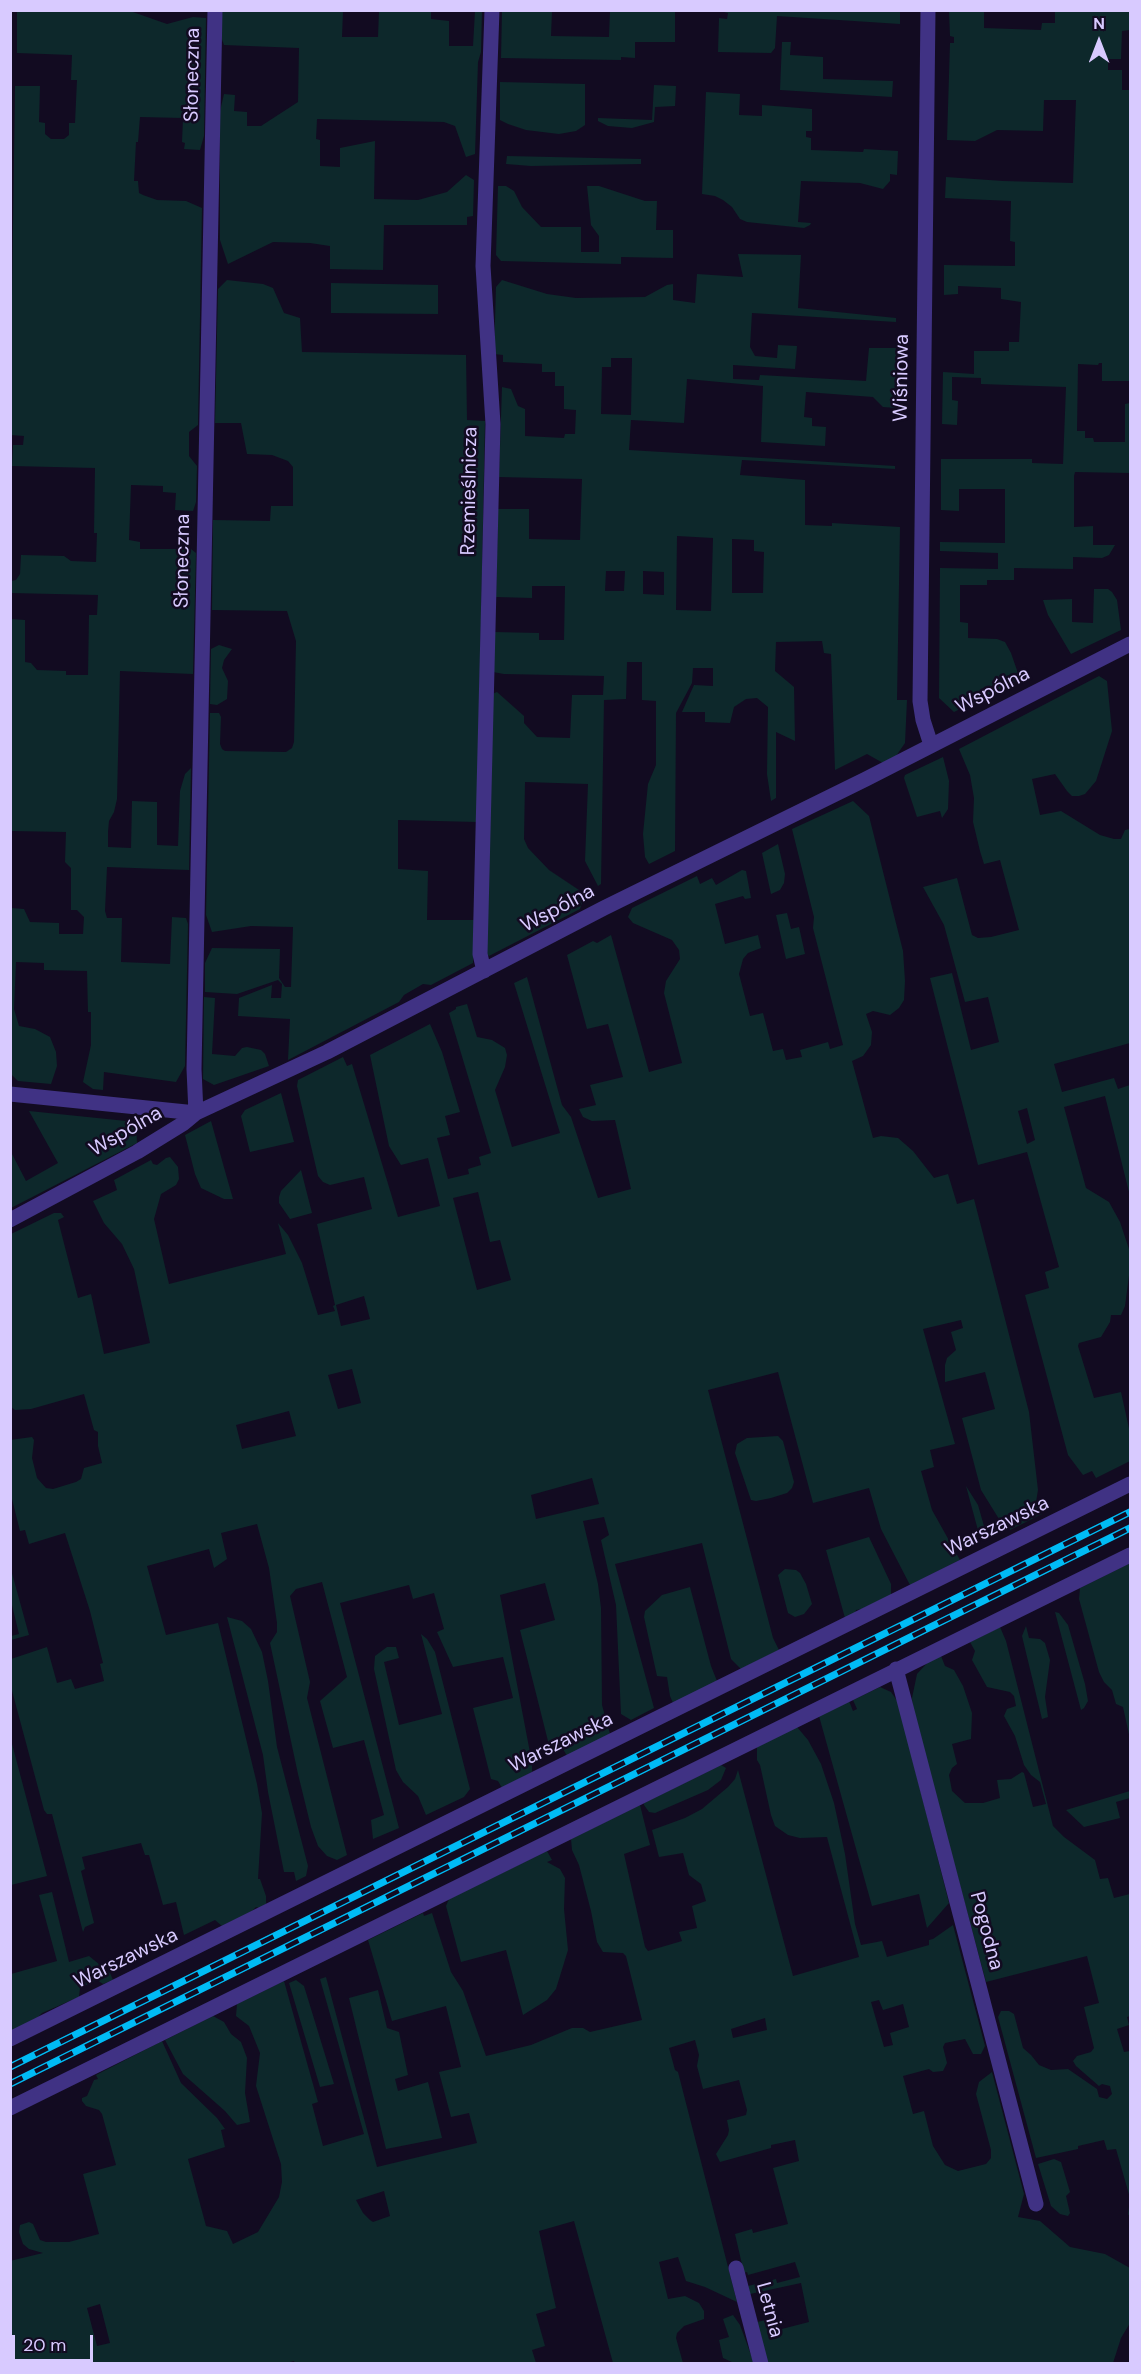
<!DOCTYPE html>
<html>
<head>
<meta charset="utf-8">
<style>
	body { margin:0 }
	#map { position:relative; width:1141px; height:2374px; overflow:hidden; background:#120b21; font-family:"DM Sans",sans-serif }
	canvas { display:block }
	.frame { position:absolute; inset:0; border:12px solid #d8caff; pointer-events:none }
	.north { position:absolute; left:1069px; top:12px; width:60px; height:60px; -webkit-text-stroke:4px #120b21; paint-order:stroke; rotate:0deg; font-size:16px; font-weight:700; line-height:24px; text-align:center; color:#d8caff }
	.north::after { content:''; display:block; margin:auto; width:21px; height:27px; background:#d8caff; clip-path:polygon(50% 0,100% 100%,50% 72%,0 100%) }
	.scale { position:absolute; left:12px; top:2335px; width:81px; height:27px; box-sizing:border-box; border:3px solid #d8caff; border-top:0; padding-left:8px; font-size:18px; line-height:21px; white-space:nowrap; color:#d8caff; -webkit-text-stroke:4px #120b21; paint-order:stroke }
</style>
</head>
<body>
<div id="map">
<canvas width="1141" height="2374"></canvas>
<div class="frame"></div>
<div class="north">N</div>
<div class="scale">20 m</div>
</div>
<script>
const c = document.querySelector('canvas').getContext('2d');
c.lineJoin = 'round';
function paint(path, color) { c.fillStyle = color; c.fill(path, 'evenodd'); }
const poly = rows => new Path2D(rows.map(r => 'M' + r).join(''));
function strokePath(path, color, width, dash) { c.strokeStyle = color; c.lineWidth = width; c.lineCap = dash ? 'butt' : 'round'; c.setLineDash(dash || []); c.stroke(path); }
function drawText(font, color, halo, rows, align = 'center') {
  c.font = font + ' "DM Sans",sans-serif'; c.lineWidth = 5; c.setLineDash([]); c.textBaseline = 'middle'; c.strokeStyle = halo; c.fillStyle = color; for (const [text, x, y, turn = 0] of rows) {
    c.save(); c.translate(x, y); c.rotate((+turn || 0) * Math.PI / 180); c.textAlign = isNaN(turn) ? turn : align; if (halo) c.strokeText(text, 0, 0); c.fillText(text, 0, 0); c.restore();
  }
}
paint(poly([
	[716,10,900,11,900,24,777,16,775,48,771,53,718,52,719,18,727,19,728,13],
	[17,11,130,11,167,24,193,17,206,18,204,136,200,150,184,149,185,143,182,142,183,118,140,117,138,142,136,142,134,181,138,181,139,193,143,195,157,200,186,201,202,208,198,425,189,432,189,456,197,466,196,502,193,511,175,510,176,493,163,492,163,486,131,485,129,540,140,542,140,549,191,549,196,553,193,674,120,671,117,799,114,812,109,821,108,832,108,847,131,848,132,801,157,802,157,845,178,846,180,791,185,774,191,768,189,870,107,867,105,911,107,918,122,918,121,962,170,964,172,917,186,918,188,924,185,1066,176,1082,104,1072,103,1090,93,1089,83,1082,91,1045,91,1012,88,1012,87,971,44,970,44,963,16,962,14,1009,19,1026,35,1029,50,1037,56,1052,57,1066,51,1084,18,1081,11,1074,11,908,24,909,30,922,59,923,59,934,83,934,84,917,77,910,71,910,71,868,65,862,66,832,11,831,11,619,25,620,25,662,31,663,37,670,66,671,66,675,88,675,89,615,97,615,98,595,11,593,11,581,16,580,20,574,21,555,64,556,71,561,96,562,97,533,94,533,95,468,12,466,13,445,23,445,24,436,10,435,15,86,40,86,39,122,45,123,45,134,51,139,64,139,69,135,69,123,75,123,77,80,71,80,72,55,17,53],
	[222,11,343,11,342,37,378,37,379,11,431,11,431,19,449,21,449,46,473,46,475,11,482,11,481,52,478,62,475,154,466,157,455,126,444,122,317,119,316,139,320,140,320,166,340,167,340,148,375,141,374,199,418,200,447,192,466,175,474,180,473,216,467,217,467,225,384,225,383,270,330,269,330,246,310,243,273,242,228,264,220,240,220,111,224,94,235,95,234,111,247,112,247,126,261,126,298,102,299,48,224,45,221,37],
	[502,11,552,11,551,36,609,37,610,11,675,11,675,42,635,42,635,58,621,57,621,60,501,58],
	[949,11,984,11,984,28,1041,30,1042,23,1055,23,1055,11,1130,11,1130,30,1122,31,1121,59,1108,59,1108,70,1122,70,1122,90,1130,90,1130,381,1102,381,1102,363,1099,363,1098,365,1078,364,1077,431,1085,431,1085,438,1093,438,1094,442,1125,442,1125,404,1130,403,1130,473,1075,472,1074,476,1074,527,1093,526,1093,545,1115,545,1109,555,1102,558,1073,557,1073,569,1014,568,1014,580,987,580,987,585,960,585,960,622,968,623,968,638,997,639,1005,642,1011,653,1020,679,954,712,939,698,940,568,998,569,998,553,940,551,940,542,1005,543,1005,489,959,489,959,511,941,510,941,459,1032,459,1032,463,1063,464,1066,387,981,384,981,378,952,377,952,400,958,401,957,425,942,424,943,372,974,374,974,351,1009,351,1009,342,1019,342,1021,302,1001,299,1001,288,958,286,958,294,944,295,944,265,1015,266,1015,242,1010,241,1011,201,945,198,946,177,1003,181,1073,183,1076,100,1044,100,1043,131,997,130,975,141,947,140,950,43,954,43,954,37,950,36],
	[782,42,791,42,790,55,823,57,823,79,893,81,892,97,780,90],
	[500,82,585,84,585,125,576,131,559,134,526,130,508,124,500,120],
	[654,85,676,86,675,106,655,107,654,122,632,128,608,126,598,121,598,118,652,120],
	[706,92,740,94,739,115,762,116,762,105,812,109,812,131,806,131,806,137,811,138,811,150,863,152,864,149,898,151,897,175,890,174,890,181,883,189,860,183,801,181,798,222,811,223,810,225,804,228,747,222,740,219,732,207,723,200,715,196,702,194],
	[507,156,641,159,641,164,531,166,506,164],
	[498,186,506,186,514,191,522,207,541,227,581,227,581,252,599,252,599,236,591,225,587,186,599,186,645,201,657,201,656,230,673,230,673,258,621,257,621,264,501,261,496,255],
	[738,254,801,255,798,308,896,318,896,322,752,313,750,347,755,356,777,358,778,345,797,346,795,369,733,365,733,379,759,380,760,375,866,381,869,348,896,348,897,408,883,407,873,397,806,392,804,417,812,418,812,426,826,427,825,446,761,442,763,386,687,379,684,423,631,420,629,450,895,466,895,469,742,460,740,475,805,480,805,525,832,526,832,523,900,527,897,700,907,700,905,743,896,756,883,763,867,754,835,770,831,654,824,653,822,641,776,642,775,671,794,687,795,741,776,732,776,798,771,801,767,774,768,707,757,698,746,699,734,707,730,723,705,722,705,712,682,712,694,685,713,686,713,668,693,668,692,683,676,713,675,851,649,864,645,857,643,834,648,784,656,765,656,701,642,700,642,662,627,662,626,699,604,700,601,884,598,886,585,861,588,784,525,782,524,839,528,848,549,870,585,894,580,909,489,956,485,953,492,694,497,692,524,716,524,723,537,737,570,738,572,695,603,695,604,676,504,674,493,672,494,632,539,633,539,640,564,640,565,586,532,586,532,598,496,597,498,509,529,509,529,539,580,540,582,479,499,477,502,387,511,389,518,406,525,409,525,436,564,438,565,434,575,434,576,410,564,409,564,386,555,386,555,372,542,372,542,364,503,362,503,355,494,354,496,287,502,280,547,294,576,298,645,297,667,285,673,284,673,300,695,303,697,274,743,277],
	[611,358,632,358,631,415,601,414,602,367,611,367],
	[677,536,713,538,711,611,676,610],
	[732,539,754,540,754,551,764,552,763,593,732,593],
	[606,571,625,571,624,591,605,591],
	[643,571,664,572,664,595,643,594],
	[227,280,263,284,273,288,284,313,300,318,302,352,466,355,467,420,485,421,477,822,398,820,398,869,428,871,427,920,474,920,473,963,431,985,423,984,404,995,399,1002,288,1060,290,1019,238,1016,239,998,272,985,271,998,281,998,282,984,278,980,237,994,205,992,205,963,212,948,280,949,279,978,285,987,291,987,293,927,251,926,212,932,206,915,210,713,219,713,221,717,220,744,222,749,225,751,286,752,292,748,294,742,296,641,287,611,212,610,213,520,270,521,271,506,293,506,293,467,288,461,272,455,247,454,241,423,215,423,218,289],
	[331,283,438,285,438,314,331,313],
	[1094,589,1108,589,1112,592,1117,600,1121,630,1071,654,1048,615,1043,600,1072,599,1072,622,1093,623],
	[219,645,232,649,224,660,222,668,228,681,227,699,217,705,210,704,211,649],
	[1099,676,1107,681,1112,731,1096,781,1085,794,1079,796,1072,796,1067,791,1055,774,1032,779,1040,815,1061,811,1100,835,1114,839,1121,839,1125,830,1130,829,1130,1043,1054,1064,1062,1092,1114,1078,1118,1089,1130,1085,1130,1196,1105,1096,1064,1107,1086,1188,1109,1202,1120,1222,1129,1249,1130,1268,1125,1306,1121,1315,1111,1315,1110,1322,1101,1337,1079,1343,1078,1346,1094,1398,1121,1392,1130,1433,1130,1461,1096,1478,1092,1471,1083,1475,1068,1455,1025,1295,1049,1288,1045,1272,1059,1267,1027,1152,978,1165,930,978,952,973,971,1050,999,1042,988,997,965,1002,944,925,923,887,957,878,972,935,978,938,991,937,1019,930,1000,860,984,864,980,851,973,822,974,798,970,775,959,749],
	[1027,1108,1035,1140,1027,1144,1018,1111],
	[943,757,949,781,948,809,942,818,940,811,917,817,904,778,905,775],
	[853,801,869,816,903,951,905,981,904,1000,899,1008,890,1015,873,1011,866,1014,872,1032,871,1045,863,1056,852,1061,873,1138,881,1136,898,1138,913,1151,934,1178,948,1174,957,1204,974,1199,1029,1412,1038,1490,1036,1502,1042,1514,1010,1530,1005,1521,999,1519,981,1490,962,1418,995,1409,985,1372,945,1382,945,1365,947,1358,956,1350,951,1332,963,1328,961,1320,923,1329,955,1444,930,1450,934,1467,921,1471,932,1510,960,1560,910,1585,881,1529,869,1488,813,1503,778,1372,708,1390,773,1638,779,1650,741,1669,731,1659,702,1543,615,1564,654,1708,631,1720,621,1714,616,1605,601,1540,609,1535,604,1517,583,1521,598,1584,601,1608,602,1705,610,1734,567,1756,562,1747,551,1753,520,1630,555,1620,545,1583,500,1595,532,1763,532,1772,502,1788,498,1781,491,1779,473,1708,513,1698,503,1657,453,1667,437,1632,444,1629,434,1593,413,1599,409,1585,340,1603,399,1828,373,1839,371,1820,384,1815,364,1740,333,1748,320,1701,347,1677,322,1582,296,1589,290,1596,310,1682,307,1698,347,1855,337,1860,327,1856,318,1846,311,1827,298,1774,270,1643,277,1632,277,1623,269,1568,257,1524,221,1533,227,1559,214,1568,209,1549,147,1566,166,1635,218,1623,257,1784,262,1813,258,1879,260,1879,266,1896,266,1904,259,1908,256,1907,252,1911,222,1926,215,1920,184,1935,176,1902,163,1905,149,1855,145,1855,141,1843,82,1857,85,1869,81,1871,94,1923,85,1927,83,1932,52,1814,47,1814,44,1810,11,1687,11,1659,47,1647,57,1683,71,1679,75,1689,104,1681,100,1664,103,1663,90,1611,65,1533,29,1544,25,1530,20,1531,11,1495,10,1440,32,1437,34,1440,32,1458,37,1478,46,1488,53,1489,76,1482,81,1479,84,1468,102,1463,98,1446,98,1432,94,1430,84,1394,31,1409,15,1410,11,1407,11,1234,54,1213,61,1213,64,1217,58,1220,78,1298,91,1294,104,1354,150,1343,134,1269,122,1244,104,1223,93,1201,117,1190,114,1180,151,1160,153,1164,157,1165,166,1158,170,1157,178,1167,179,1179,176,1185,161,1194,154,1219,169,1284,286,1254,278,1223,288,1235,302,1263,318,1315,335,1311,333,1306,335,1305,317,1224,372,1209,364,1177,330,1185,323,1182,318,1176,297,1086,298,1080,343,1057,347,1066,352,1064,398,1217,440,1206,428,1158,401,1165,389,1146,370,1055,430,1024,442,1052,460,1112,445,1116,450,1135,437,1138,448,1179,469,1174,468,1169,481,1165,479,1157,491,1153,449,1013,456,1009,456,1007,467,1004,477,1037,492,1040,505,1048,507,1055,505,1067,495,1090,512,1147,560,1133,514,983,527,977,562,1105,571,1117,598,1198,631,1189,615,1120,592,1121,583,1117,579,1109,596,1105,590,1085,623,1077,608,1024,587,1029,567,955,593,941,597,943,611,935,649,1072,682,1063,664,993,666,981,680,959,679,950,672,940,633,923,628,917,632,908,697,876,700,884,712,878,716,885,742,870,746,871,751,898,745,899,743,896,715,904,725,944,758,935,761,948,748,953,743,959,739,974,750,1016,763,1013,773,1051,783,1049,786,1060,802,1057,800,1050,828,1042,830,1049,843,1045,813,928,814,917,792,829],
	[478,1192,490,1242,500,1240,511,1280,477,1290,453,1198],
	[364,1296,370,1319,341,1326,336,1305],
	[352,1369,361,1403,338,1409,328,1375],
	[289,1411,296,1436,242,1449,236,1425],
	[592,1478,599,1504,536,1519,531,1495],
	[778,844,785,874,784,883,780,890,771,894,762,853],
	[787,913,791,929,799,927,805,954,786,959,776,915],
	[204,997,215,998,212,1054,235,1056,242,1048,247,1047,261,1050,265,1054,269,1066,214,1085,203,1079],
	[281,1093,294,1142,250,1152,241,1116,245,1110],
	[29,1111,136,1122,137,1143,11,1208,11,1152,26,1181,58,1163],
	[211,1121,225,1171,233,1199,224,1199,201,1188,195,1174,185,1135],
	[301,1170,312,1213,290,1219,279,1203,279,1197,281,1191],
	[778,1436,783,1441,794,1482,792,1488,787,1493,771,1498,756,1501,751,1500,735,1453,737,1444,747,1438],
	[966,1486,978,1505,984,1526,983,1532,979,1534],
	[869,1537,891,1584,891,1595,862,1609,856,1610,855,1613,845,1618,826,1550],
	[1130,1563,1130,1739,1123,1707,1116,1704,1112,1690,1104,1682,1099,1672,1079,1599,1080,1588],
	[10,1566,29,1635,11,1640,11,1636,19,1634,11,1601],
	[785,1569,796,1570,800,1573,806,1584,812,1604,804,1614,795,1617,788,1613,778,1575],
	[690,1587,711,1666,717,1681,673,1703,670,1696,667,1677,657,1676,644,1617,645,1611,662,1595],
	[1055,1612,1059,1613,1068,1625,1085,1684,1088,1701,1084,1708,1081,1710],
	[227,1617,242,1621,251,1629,262,1652,268,1681,277,1747,308,1866,306,1876,296,1881,294,1872,284,1872,268,1792,263,1755],
	[1026,1626,1029,1638,1040,1639,1045,1643,1050,1660,1045,1697,1048,1717,1042,1719,1022,1636],
	[1000,1627,1006,1641,1053,1826,1064,1837,1095,1860,1100,1879,1108,1878,1114,1898,1130,1894,1130,2016,1127,2017,1129,2025,1117,2029,1124,2052,1130,2051,1130,2214,1128,2215,1130,2198,1116,2149,1107,2150,1104,2140,1078,2146,1078,2149,1036,2158,998,2017,1001,2011,1009,2011,1014,2014,1023,2048,1031,2055,1039,2065,1051,2070,1068,2069,1097,2089,1099,2097,1107,2099,1112,2094,1110,2086,1102,2084,1099,2086,1076,2066,1073,2061,1077,2056,1091,2052,1094,2048,1084,2007,1099,2003,1087,1956,986,1982,913,1711,912,1698,917,1674,928,1662,941,1656,945,1666,954,1670,963,1686,972,1713,971,1739,952,1744,957,1764,952,1768,949,1775,952,1791,965,1803,983,1803,1000,1798,997,1780,1011,1779,1022,1772,1024,1773,1033,1807,1046,1804,1040,1782,1031,1775,1024,1765,1015,1736,1004,1716,1007,1709,1016,1706,1014,1696,1010,1692,987,1687,972,1660,975,1651,970,1642],
	[421,1634,427,1639,435,1652,470,1789,464,1797,426,1815,418,1796,403,1782,396,1770,374,1669,375,1656,387,1647,396,1647,399,1658,384,1662,399,1725,442,1714],
	[880,1687,891,1692,898,1702,949,1903,927,1928,919,1894,872,1906,819,1716,849,1701,853,1711,857,1709,853,1700],
	[797,1727,808,1740,821,1764,834,1803,845,1854,855,1924,861,1945,882,1941,887,1957,929,1945,929,1940,933,1939,953,1925,985,2046,981,2054,973,2054,965,2039,945,2043,943,2047,947,2063,943,2071,933,2072,929,2069,903,2076,913,2114,924,2111,933,2146,945,2165,958,2171,986,2164,991,2158,991,2150,976,2094,979,2082,992,2072,1024,2194,1018,2217,1040,2221,1070,2247,1105,2254,1130,2268,1130,2323,1121,2338,1113,2363,767,2363,757,2322,771,2319,774,2331,809,2322,801,2283,750,2294,748,2286,776,2279,777,2283,800,2277,795,2262,748,2275,747,2272,744,2273,735,2234,752,2229,753,2233,788,2224,773,2168,799,2161,795,2140,771,2145,771,2148,720,2162,716,2154,728,2135,729,2130,727,2120,746,2115,747,2110,739,2080,703,2089,697,2066,699,2055,695,2040,669,2048,675,2070,678,2072,737,2302,705,2287,686,2281,678,2257,659,2262,668,2299,685,2296,699,2303,704,2311,704,2319,684,2326,677,2333,676,2338,683,2363,613,2363,574,2221,539,2231,556,2308,536,2314,545,2346,532,2350,536,2363,295,2364,294,2361,282,2364,11,2363,10,2261,43,2253,29,2249,23,2244,19,2232,20,2225,29,2222,33,2224,40,2240,46,2242,69,2242,99,2234,83,2174,116,2165,102,2114,99,2110,86,2106,82,2101,82,2098,87,2096,94,2080,98,2079,96,2075,162,2041,181,2083,217,2118,225,2129,221,2130,225,2147,188,2159,206,2226,227,2231,233,2244,258,2232,279,2197,282,2182,281,2164,256,2086,260,2053,249,2026,236,2016,237,2004,284,1981,318,2102,312,2104,323,2146,364,2134,320,1979,326,1977,377,2167,477,2143,469,2113,451,2117,439,2072,461,2067,446,2006,392,2021,368,1940,423,1913,424,1916,432,1913,451,1972,463,1991,486,2056,531,2045,572,2028,583,2028,590,2032,642,2020,626,1956,623,1953,603,1952,597,1942,591,1911,579,1865,572,1850,571,1839,640,1805,650,1845,624,1854,645,1947,648,1951,682,1941,679,1932,697,1928,692,1906,706,1901,701,1884,689,1875,683,1853,659,1857,652,1830,685,1818,702,1809,728,1787,735,1779,738,1770,793,1976,859,1957,827,1837,800,1838,788,1835,775,1826,771,1815,760,1765,757,1760,757,1746],
	[879,2000,883,2010,903,2004,909,2027,890,2033,893,2045,884,2047,871,2002],
	[765,2018,767,2030,733,2038,731,2029],
	[384,2191,390,2216,373,2222,370,2220,363,2213,356,2200],
	[100,2304,110,2343,97,2346,87,2308],
	[11,1740,47,1876,11,1885,10,1885],
	[721,1765,726,1768,721,1780,708,1790,655,1813,649,1812,644,1805,644,1803],
	[1130,1791,1130,1798,1116,1802,1120,1818,1084,1827,1066,1810],
	[547,1851,552,1860,547,1862,560,1869,565,1878,564,1909,568,1950,556,1989,547,2000,523,2015,506,1950,461,1962,446,1906,449,1899],
	[52,1892,69,1962,89,1956,110,1973,113,1980,103,1984,97,1980,80,1988,79,1997,42,2013,38,2017,11,2031,11,1974,57,1961,39,1895],
	[296,1980,304,1986,334,2084,320,2087,289,1983],
	[378,1990,387,2028,399,2032,408,2075,395,2079,398,2091,428,2082,442,2138,386,2149,349,1998],
	[213,2016,224,2022,231,2034,241,2042,247,2058,245,2093,250,2122,237,2125,225,2111,183,2074,165,2040],
	[1054,2159,1061,2162,1070,2192,1066,2196,1070,2213,1068,2216,1060,2214,1051,2206,1038,2164],
	[733,2315,740,2325,754,2363,734,2363,723,2358,719,2340,729,2337,723,2319]
]), '#0d282b');
strokePath(poly([
	[928,10,920,701,923,720,931,745],
	[484,971,480,954,493,424,483,266,492,10],
	[10,1094,196,1113],
	[196,1113,194,1069,215,10],
	[10,1220,137,1152,184,1123,196,1113,327,1052,604,908,866,779,1130,644],
	[896,1669,1036,2204],
	[10,2039,1130,1484],
	[10,2108,1130,1555],
	[736,2268,761,2364]
]), '#403284', 15);
const rail = poly([
	[10,2067,1130,1512],
	[10,2084,1130,1528]
]);
strokePath(rail, '#00bbf5', 7);
strokePath(rail, '#120b21', 4.5, [14]);
drawText('20px', '#d8caff', '#120b21', [
	["Słoneczna",193,75,-89],
	["Wiśniowa",902,378,-89],
	["Rzemieślnicza",470,491,-89],
	["Słoneczna",183,561,-89],
	["Wspólna",993,691,-27],
	["Wspólna",558,909,-28],
	["Wspólna",126,1132,-30],
	["Warszawska",997,1527,-26],
	["Warszawska",561,1743,-26],
	["Pogodna",986,1931,75],
	["Warszawska",126,1959,-26],
	["Letnia",769,2310,75]
]);
</script>
</body>
</html>
